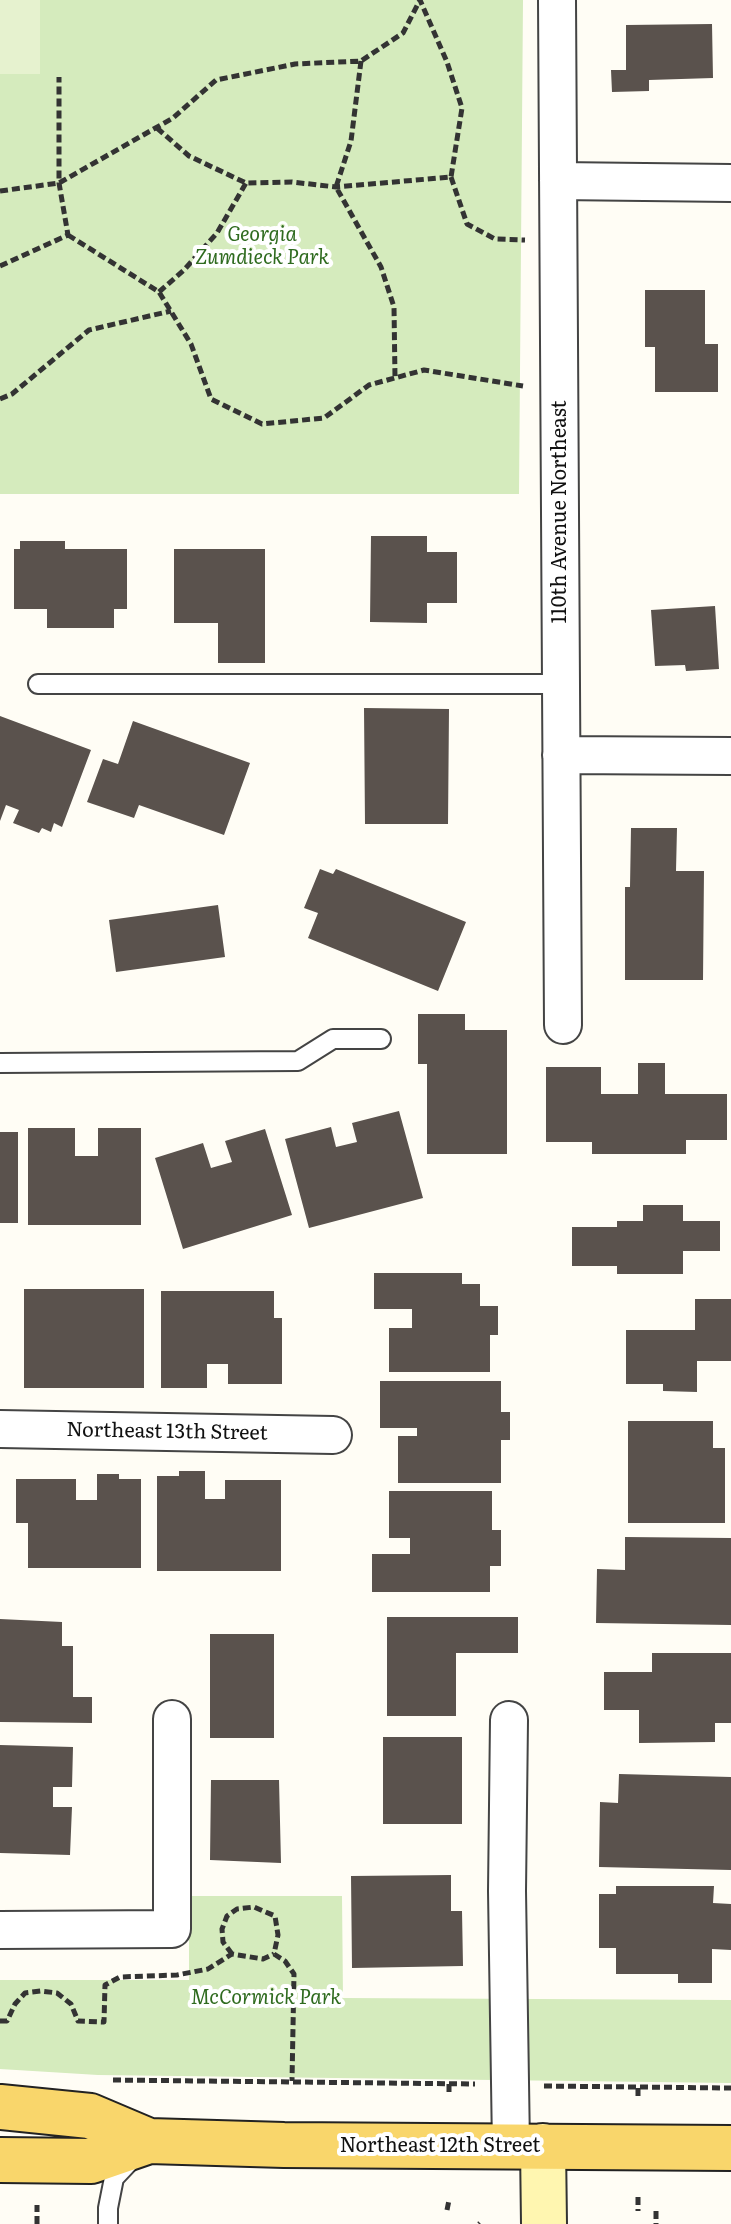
<!DOCTYPE html>
<html>
<head>
<meta charset="utf-8">
<style>
	body { margin:0 }
	canvas { display:block; background:#fffdf5 }
</style>
</head>
<body>
<canvas width="731" height="2224"></canvas>
<script>
const c = document.querySelector('canvas').getContext('2d');
c.lineJoin = 'round';
function paint(path, color) { c.fillStyle = color; c.fill(path, 'evenodd'); }
const poly = rows => new Path2D(rows.map(r => 'M' + r).join(''));
function strokePath(path, color, width, dash) { c.strokeStyle = color; c.lineWidth = width; c.lineCap = dash ? 'butt' : 'round'; c.setLineDash(dash || []); c.stroke(path); }
function drawText(font, color, halo, rows, align = 'center') {
  c.font = font + ' Literata,serif'; c.lineWidth = 8; c.setLineDash([]); c.textBaseline = 'middle'; c.strokeStyle = halo; c.fillStyle = color; for (const [text, x, y, turn = 0] of rows) {
    c.save(); c.translate(x, y); c.rotate((+turn || 0) * Math.PI / 180); c.textAlign = isNaN(turn) ? turn : align; if (halo) c.strokeText(text, 0, 0); c.fillText(text, 0, 0); c.restore();
  }
}
paint(poly([
	[0,0,523,0,519,494,0,494],
	[189,1896,342,1896,343,1998,731,2000,731,2083,98,2075,0,2069,0,1980,189,1980]
]), '#d5ebbd');
paint(poly([
	[0,0,40,0,40,74,0,74]
]), '#e6f2cf');
paint(poly([
	[712,24,713,78,649,80,649,91,612,92,611,70,626,70,626,25],
	[645,290,705,290,705,344,718,344,718,392,655,392,655,347,645,347],
	[371,536,427,536,427,552,457,552,457,603,427,603,427,623,370,622],
	[20,541,65,541,65,549,127,549,127,609,114,609,114,628,47,628,47,609,14,609,14,549,20,549],
	[174,549,265,549,265,663,218,663,218,623,174,623],
	[715,606,719,669,686,671,685,665,655,666,651,610],
	[364,708,449,709,448,824,365,824],
	[0,716,91,750,62,827,54,823,51,832,42,828,39,833,13,823,19,810,6,805,0,821],
	[133,721,250,763,224,835,139,805,134,818,87,802,103,759,118,764],
	[631,828,677,828,676,871,704,871,703,980,625,980,625,887,630,887],
	[320,869,333,874,336,869,466,922,438,991,308,938,318,913,304,908],
	[218,905,225,957,116,972,109,920],
	[418,1014,465,1014,465,1030,507,1030,507,1154,427,1154,427,1064,418,1064],
	[638,1063,665,1063,665,1094,727,1094,727,1140,686,1140,686,1154,592,1154,592,1142,546,1142,546,1067,601,1067,601,1094,638,1094],
	[399,1111,423,1198,309,1228,285,1139,331,1127,336,1147,357,1142,352,1123],
	[28,1128,75,1128,75,1156,98,1156,98,1128,141,1128,141,1225,28,1225],
	[265,1129,292,1215,183,1249,155,1158,203,1143,211,1168,232,1162,225,1141],
	[0,1132,18,1132,18,1223,0,1223],
	[643,1205,683,1205,683,1221,720,1221,720,1251,683,1251,683,1274,617,1274,617,1266,572,1266,572,1227,617,1227,617,1221,643,1221],
	[374,1273,462,1273,462,1284,480,1284,480,1306,498,1306,498,1335,490,1335,490,1372,389,1372,389,1328,412,1328,412,1309,374,1309],
	[24,1289,144,1289,144,1388,24,1388],
	[161,1291,274,1291,274,1318,282,1318,282,1384,228,1384,228,1364,207,1364,207,1388,161,1388],
	[695,1299,731,1299,731,1361,697,1361,697,1392,663,1391,663,1384,626,1384,626,1330,695,1330],
	[380,1381,501,1381,501,1412,510,1412,510,1440,501,1440,501,1483,398,1483,398,1436,417,1436,417,1428,380,1428],
	[628,1421,713,1421,713,1448,725,1448,725,1523,628,1523],
	[179,1471,205,1471,205,1499,225,1499,225,1480,281,1480,281,1571,157,1571,157,1476,179,1476],
	[97,1474,119,1474,119,1479,141,1479,141,1568,28,1568,28,1523,16,1523,16,1479,76,1479,76,1500,97,1500],
	[389,1491,492,1491,492,1530,501,1530,501,1566,490,1566,490,1592,372,1592,372,1554,410,1554,410,1538,389,1538],
	[625,1537,731,1538,731,1625,596,1623,597,1569,625,1570],
	[387,1617,518,1617,518,1653,456,1653,456,1716,387,1716],
	[0,1619,62,1622,62,1646,73,1646,73,1697,92,1697,92,1723,0,1722],
	[210,1634,274,1634,274,1738,210,1738],
	[652,1653,731,1653,731,1723,715,1723,715,1742,639,1743,639,1710,604,1710,604,1672,652,1672],
	[383,1737,462,1737,462,1824,383,1824],
	[0,1745,73,1747,72,1787,53,1787,53,1807,72,1807,70,1855,0,1853],
	[619,1774,731,1777,731,1870,599,1867,600,1802,618,1803],
	[211,1780,279,1780,281,1863,210,1860],
	[451,1875,451,1911,462,1911,463,1966,352,1968,351,1876],
	[616,1886,714,1886,713,1903,731,1904,731,1950,712,1949,712,1983,678,1983,678,1974,616,1974,616,1948,599,1948,599,1894,616,1894]
]), '#5a524d');
const lane = poly([
	[38,684,561,684],
	[0,1063,298,1061,333,1039,381,1039],
	[108,2224,108,2208,114,2178,132,2159]
]);
const street = poly([
	[557,0,563,1025],
	[558,181,731,183],
	[561,755,731,756],
	[0,1429,333,1435],
	[509,1720,507,1891,511,2146],
	[0,1930,172,1929,172,1719]
]);
const secondary = poly([
	[543,2146,544,2224]
]);
const primary = poly([
	[0,2107,90,2116,149,2141],
	[0,2160,91,2161,149,2141,284,2145,731,2148]
]);
strokePath(lane, '#444', 22);
strokePath(street, '#444', 40);
strokePath(secondary, '#333', 48);
strokePath(primary, '#222', 48);
strokePath(poly([
	[361,61,351,141,336,187,381,267,394,307,395,378],
	[157,128,189,156,246,183,292,182,336,187,451,177,462,108,447,62,420,0],
	[451,177,467,224,495,239,525,240],
	[0,191,59,183,173,118,216,80,295,64,361,61,403,33,420,0],
	[68,235,159,292,191,344,211,399,262,424,324,418,369,385,424,370,523,386],
	[0,266,68,235,59,183,59,77],
	[159,292,184,270,217,233,246,183],
	[0,399,12,394,89,330,171,311],
	[232,1954,223,1942,222,1929,227,1916,237,1909,254,1907,275,1916,278,1935,274,1954],
	[274,1954,285,1961,294,1974,292,2081],
	[0,2021,7,2021,15,2004,25,1993,41,1991,57,1993,71,2004,78,2021,104,2022,105,1985,120,1977,177,1975,208,1969,232,1954,263,1959,274,1954],
	[113,2080,475,2084],
	[449,2084,449,2096],
	[544,2086,731,2088],
	[638,2088,638,2100],
	[638,2197,638,2211],
	[447,2210,449,2200],
	[656,2211,656,2224],
	[37,2224,37,2205],
	[479,2224,480,2223]
]), '#333', 5, [8, 4]);
strokePath(lane, '#fff', 18);
strokePath(street, '#fff', 36);
strokePath(secondary, '#fff6b0', 44);
strokePath(primary, '#f9d66b', 44);
drawText('italic 20px', '#2f6b1f', '#fff', [
	["Georgia",262,235],
	["Zumdieck Park",262,258],
	["McCormick Park",266,1998]
]);
drawText('20px', '#111', '#fff', [
	["110th Avenue Northeast",560,512,-90],
	["Northeast 13th Street",167,1432,1],
	["Northeast 12th Street",440,2146]
]);
</script>
</body>
</html>
